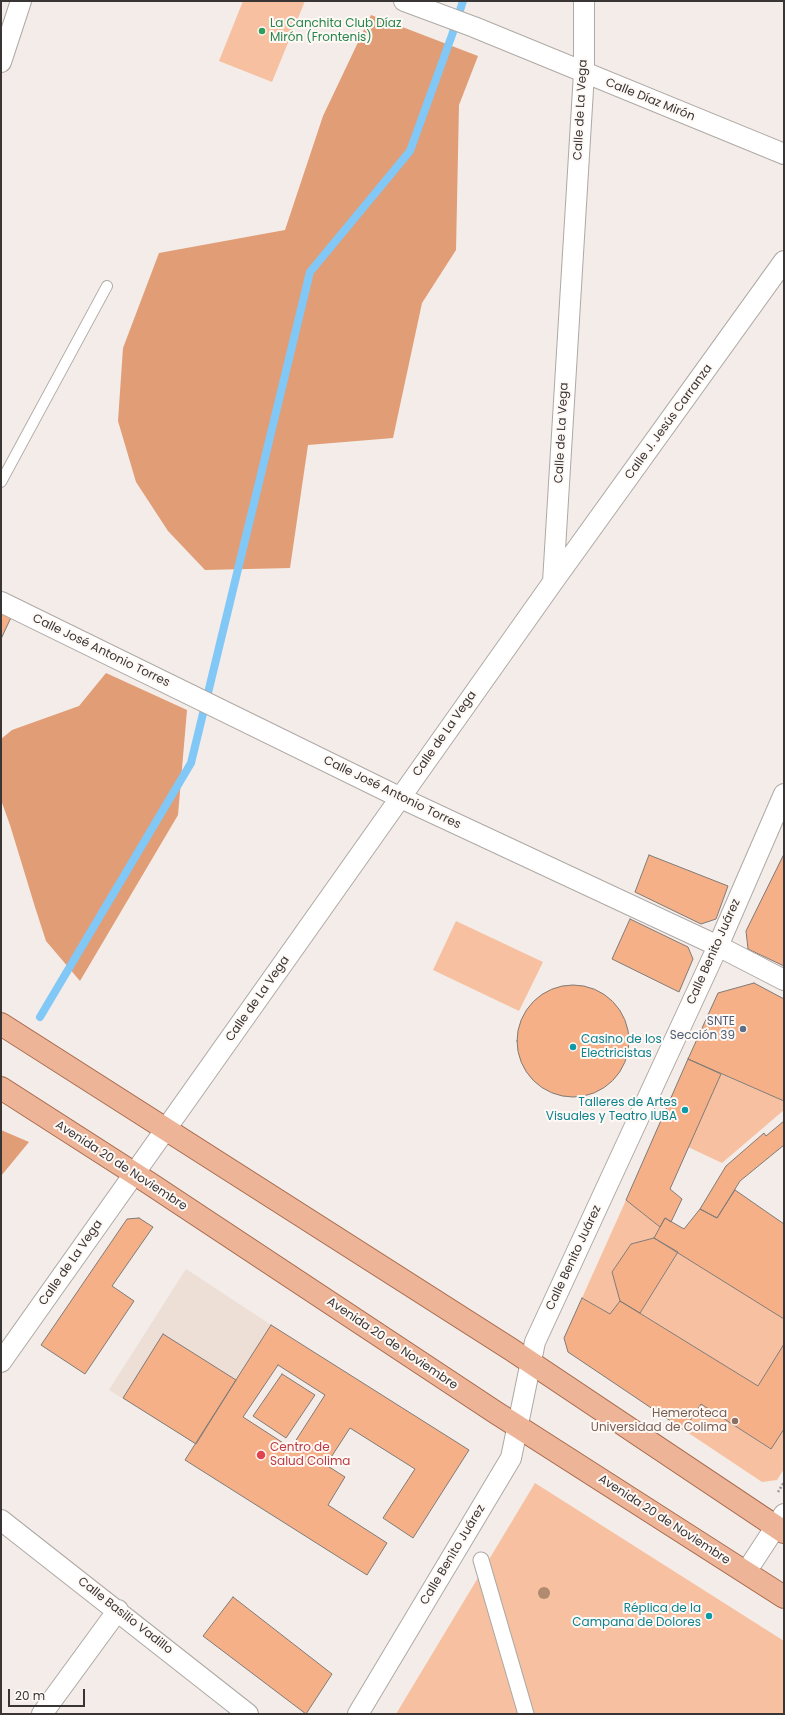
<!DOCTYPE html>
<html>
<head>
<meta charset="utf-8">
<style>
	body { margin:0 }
	#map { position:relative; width:785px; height:1715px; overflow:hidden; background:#f3ece8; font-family:Poppins,sans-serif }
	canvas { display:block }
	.frame { position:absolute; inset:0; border:2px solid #383534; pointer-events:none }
	.scale { position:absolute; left:8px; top:1689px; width:77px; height:18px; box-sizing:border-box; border:2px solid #383534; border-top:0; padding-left:5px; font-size:12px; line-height:14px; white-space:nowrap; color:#383534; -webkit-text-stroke:3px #fff9f6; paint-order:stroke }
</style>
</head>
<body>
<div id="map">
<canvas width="785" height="1715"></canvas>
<div class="frame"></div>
<div class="scale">20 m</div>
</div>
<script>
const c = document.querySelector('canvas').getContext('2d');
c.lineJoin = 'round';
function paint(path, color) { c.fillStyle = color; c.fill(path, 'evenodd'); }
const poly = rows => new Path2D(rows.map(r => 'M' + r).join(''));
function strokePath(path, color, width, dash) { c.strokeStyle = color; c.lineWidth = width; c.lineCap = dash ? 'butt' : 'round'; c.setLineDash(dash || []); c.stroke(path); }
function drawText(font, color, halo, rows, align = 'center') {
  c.font = font + ' Poppins,sans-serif'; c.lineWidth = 4; c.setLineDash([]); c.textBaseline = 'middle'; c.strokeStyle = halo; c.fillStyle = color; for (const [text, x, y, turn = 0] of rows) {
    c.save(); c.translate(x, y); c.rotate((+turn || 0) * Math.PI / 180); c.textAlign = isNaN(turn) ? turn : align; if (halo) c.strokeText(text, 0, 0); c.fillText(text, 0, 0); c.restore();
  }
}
paint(poly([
	[186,1269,271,1325,196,1444,109,1390]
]), '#edded6');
paint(poly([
	[243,1,305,1,272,82,219,61],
	[456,921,543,962,519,1011,433,970],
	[721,1074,784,1101,784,1110,722,1163,688,1147],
	[626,1200,660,1227,654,1238,631,1244,612,1272,620,1301,610,1314,582,1298],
	[678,1253,784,1319,784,1344,758,1386,640,1313],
	[701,1404,770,1449,784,1429,784,1469,777,1480,762,1482,684,1430],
	[535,1483,784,1641,784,1714,396,1714]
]), '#f7c1a1');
paint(poly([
	[371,15,478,56,459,105,456,250,422,303,393,438,308,445,290,568,205,570,168,531,136,482,118,421,123,348,159,253,285,230,323,116],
	[106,673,187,710,178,815,80,981,46,941,35,907,10,825,1,800,1,739,12,730,79,706],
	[1,1130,29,1142,1,1176]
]), '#e19d75');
strokePath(poly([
	[40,1017,191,763,310,272,410,151,452,35,463,1]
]), '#82c8f7', 8);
const building = poly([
	[1,605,14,611,1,639,1,605],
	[784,854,784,966,748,949,746,931,784,854],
	[649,855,728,886,716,919,701,924,635,892,649,855],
	[630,919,688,947,693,959,679,992,612,959,630,919],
	[754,983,784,999,784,1101,688,1059,718,993,754,983],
	'517 1041a56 56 0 1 1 112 0a56 56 0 1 1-112 0Z',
	[688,1059,721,1074,670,1189,682,1199,671,1222,665,1218,660,1227,626,1200,688,1059],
	[784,1121,784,1145,740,1181,717,1218,700,1209,726,1166,764,1133,766,1136,784,1121],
	[735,1190,784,1224,784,1319,654,1238,665,1218,684,1229,700,1209,717,1218,735,1190],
	[139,1218,153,1227,112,1286,134,1301,85,1374,41,1345,127,1219,139,1218],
	[654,1238,678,1252,640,1313,620,1301,612,1272,631,1244,654,1238],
	[582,1298,610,1314,620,1301,758,1386,784,1344,784,1429,771,1449,701,1404,684,1430,568,1352,564,1338,582,1298],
	[271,1325,469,1450,413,1538,383,1518,415,1469,350,1428,326,1465,345,1477,328,1505,387,1543,367,1575,185,1460,271,1325],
	[282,1374,315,1395,286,1438,253,1416,282,1374],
	[163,1334,236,1380,196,1444,123,1398,163,1334],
	[278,1365,325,1395,291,1448,243,1417,278,1365],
	[233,1597,332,1674,306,1714,203,1636,233,1597]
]);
paint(building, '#f5b087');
strokePath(building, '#807a76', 1);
const service = poly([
	[1,482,107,286]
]);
const pedestrian = poly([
	[481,1560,526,1714]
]);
const minor = poly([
	[404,1,474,27,784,154],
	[1,62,21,1],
	[553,582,584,73,584,1],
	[1,602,401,798,718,946,784,980],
	[1,1362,553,582,784,261],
	[1,1520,248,1714],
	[746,1572,784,1514],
	[42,1714,118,1610],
	[358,1714,511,1458,535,1342,718,946,784,794]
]);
const primary = poly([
	[1,1024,512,1350,784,1532],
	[1,1088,149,1183,495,1412,784,1597]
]);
strokePath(service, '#afa9a5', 12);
strokePath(pedestrian, '#afa9a5', 17);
strokePath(minor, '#afa9a5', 22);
strokePath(primary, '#a66748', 24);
strokePath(poly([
	[778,1492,784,1482]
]), '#a09b99', 2.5, [2, 2]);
strokePath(service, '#fff', 10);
strokePath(pedestrian, '#fff', 15);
strokePath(minor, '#fff', 20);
strokePath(primary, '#edb498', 22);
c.fillStyle = '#b08b70';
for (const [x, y] of [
	[544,1593]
]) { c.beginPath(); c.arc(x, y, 6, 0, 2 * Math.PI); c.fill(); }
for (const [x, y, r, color] of [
	[262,31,4,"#2e9e5b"],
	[743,1029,4,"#5c6f8a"],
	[573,1047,4,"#0f9aa8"],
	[685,1110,4,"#0f9aa8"],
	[735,1421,4,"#8d6e63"],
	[261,1455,5,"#e0444e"],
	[709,1616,4,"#0f9aa8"]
]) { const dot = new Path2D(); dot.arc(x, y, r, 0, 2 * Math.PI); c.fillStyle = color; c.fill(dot); strokePath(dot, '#fff9f6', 1.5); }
drawText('12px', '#27864d', '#fff9f6', [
	["La Canchita Club Díaz",270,24],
	["Mirón (Frontenis)",270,38]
], 'left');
drawText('12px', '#383534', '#fff9f6', [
	["Calle Díaz Mirón",650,100,22],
	["Calle de La Vega",581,110,-87],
	["Calle J. Jesús Carranza",669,422,-54],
	["Calle de La Vega",562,433,-87],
	["Calle José Antonio Torres",101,651,26],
	["Calle de La Vega",445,734,-55],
	["Calle José Antonio Torres",392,793,26],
	["Calle Benito Juárez",714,952,-66],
	["Calle de La Vega",258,999,-55],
	["Avenida 20 de Noviembre",121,1166,33],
	["Calle Benito Juárez",574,1258,-65],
	["Calle de La Vega",71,1263,-55],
	["Avenida 20 de Noviembre",392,1344,34],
	["Avenida 20 de Noviembre",664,1520,33],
	["Calle Benito Juárez",453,1555,-59],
	["Calle Basilio Vadillo",125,1616,38]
]);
drawText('12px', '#4e5e75', '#fff9f6', [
	["SNTE",735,1022],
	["Sección 39",735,1036]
], 'right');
drawText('12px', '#0d838f', '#fff9f6', [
	["Casino de los",581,1040,"left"],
	["Electricistas",581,1054,"left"],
	["Talleres de Artes",677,1103],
	["Visuales y Teatro IUBA",677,1117],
	["Réplica de la",701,1609],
	["Campana de Dolores",701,1623]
], 'right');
drawText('12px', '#785e54', '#fff9f6', [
	["Hemeroteca",727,1414],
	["Universidad de Colima",727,1428]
], 'right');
drawText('12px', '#be3a42', '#fff9f6', [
	["Centro de",270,1448],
	["Salud Colima",270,1462]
], 'left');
</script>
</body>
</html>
